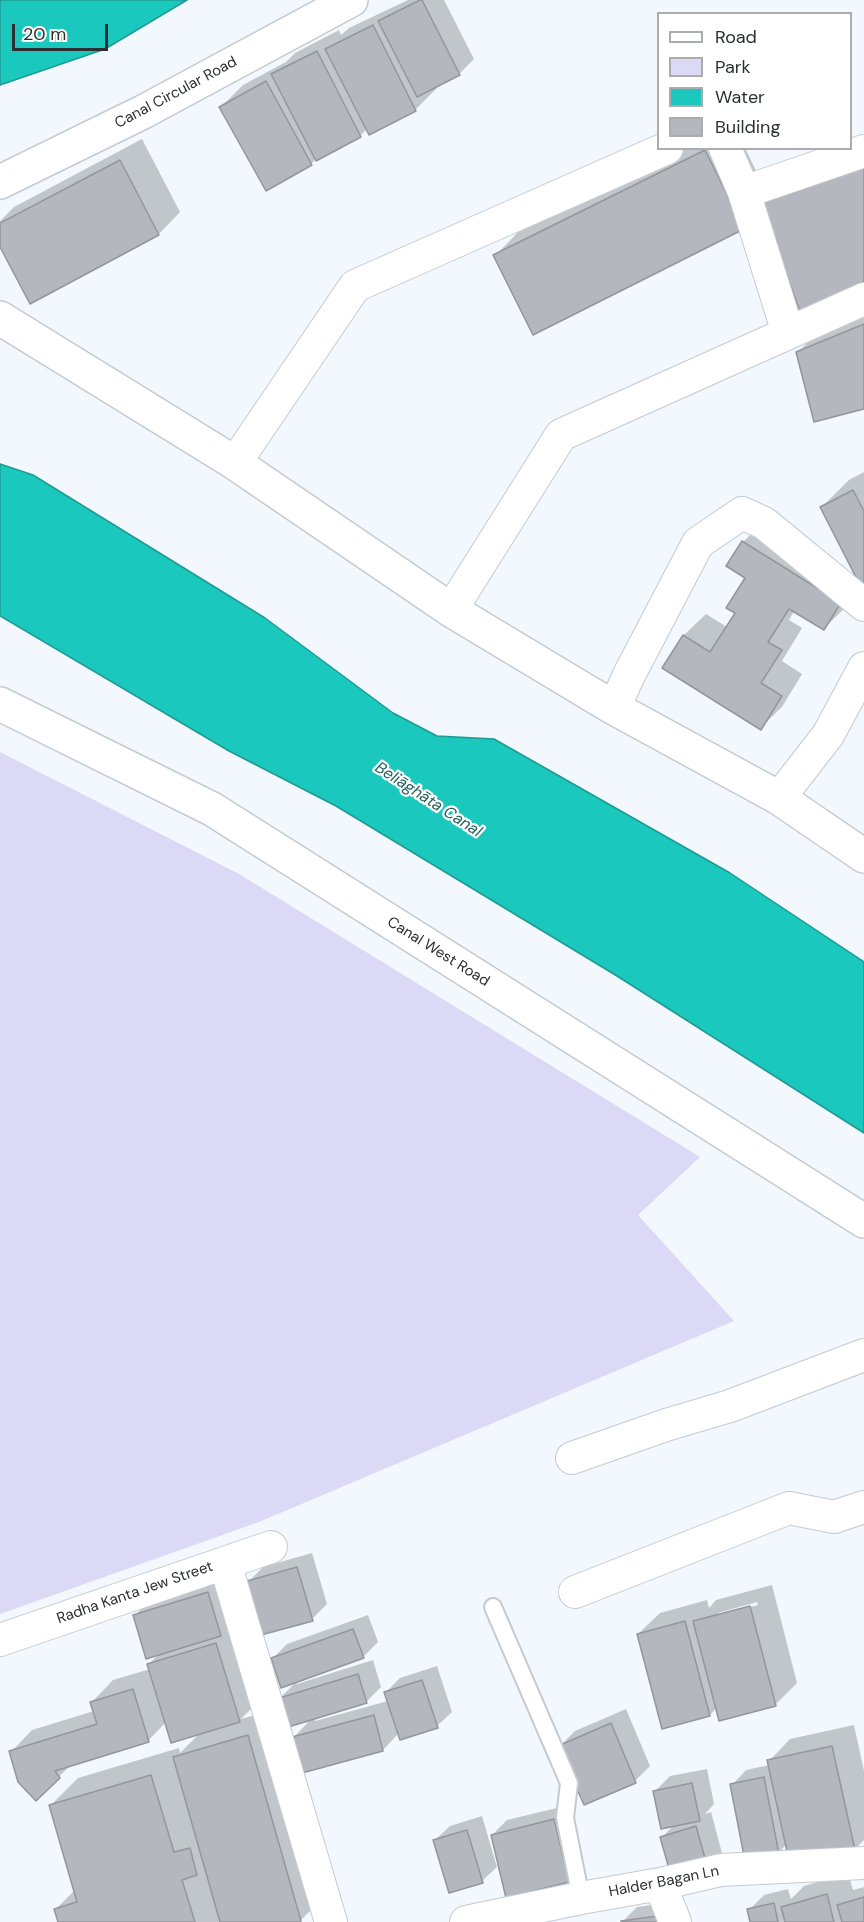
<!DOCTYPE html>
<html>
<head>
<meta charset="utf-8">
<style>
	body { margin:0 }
	#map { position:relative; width:864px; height:1922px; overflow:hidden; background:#f2f8fd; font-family:"DM Sans",sans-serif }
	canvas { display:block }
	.legend { position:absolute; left:657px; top:12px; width:195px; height:138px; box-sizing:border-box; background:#fff; border:2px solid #abacad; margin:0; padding:8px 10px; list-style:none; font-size:18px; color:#2c2f31 }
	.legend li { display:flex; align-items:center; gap:12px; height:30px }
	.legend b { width:30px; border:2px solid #abacad }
	.scale { position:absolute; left:12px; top:24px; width:96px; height:27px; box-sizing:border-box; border:3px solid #2c2f31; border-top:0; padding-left:8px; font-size:18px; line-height:21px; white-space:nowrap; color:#2c2f31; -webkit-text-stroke:4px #fff; paint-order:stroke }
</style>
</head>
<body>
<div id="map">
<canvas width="864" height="1922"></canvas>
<ul class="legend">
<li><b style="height:8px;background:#fff"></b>Road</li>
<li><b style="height:16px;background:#dbd9f5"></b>Park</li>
<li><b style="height:16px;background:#1ac8bd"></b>Water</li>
<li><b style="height:16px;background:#b4b7bd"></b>Building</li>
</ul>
<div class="scale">20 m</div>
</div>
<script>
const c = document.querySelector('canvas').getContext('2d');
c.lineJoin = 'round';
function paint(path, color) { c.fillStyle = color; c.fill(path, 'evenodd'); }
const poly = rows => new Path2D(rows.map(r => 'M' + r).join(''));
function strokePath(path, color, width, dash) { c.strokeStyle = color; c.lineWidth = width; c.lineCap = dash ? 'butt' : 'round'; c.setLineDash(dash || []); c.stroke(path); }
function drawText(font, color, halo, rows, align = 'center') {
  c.font = font + ' "DM Sans",sans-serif'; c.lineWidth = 4.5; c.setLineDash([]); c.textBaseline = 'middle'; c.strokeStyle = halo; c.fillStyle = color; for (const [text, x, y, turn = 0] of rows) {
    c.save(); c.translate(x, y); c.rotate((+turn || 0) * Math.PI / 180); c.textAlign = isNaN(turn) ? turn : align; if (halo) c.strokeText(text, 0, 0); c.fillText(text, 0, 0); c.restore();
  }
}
paint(poly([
	[0,752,239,874,700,1157,638,1215,734,1321,259,1522,0,1614]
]), '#dbd9f5');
const water = poly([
	[0,0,187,0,105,49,0,85,0,0],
	[0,464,33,475,265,618,393,713,437,736,494,739,730,873,864,962,864,1133,617,976,336,806,229,751,0,616,0,464]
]);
paint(water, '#1ac8bd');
strokePath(water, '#1f9a93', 1.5);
paint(poly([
	[408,0,444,0,474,59,459,74,436,86,437,88,415,110,369,133,367,129,360,136,317,158,311,164,266,189,221,107,243,85,286,62,295,53,339,30,341,35,349,28],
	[142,139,180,212,159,234,30,302,0,244,0,221,14,207],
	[682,148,745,148,767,193,764,208,495,256,522,228],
	[864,312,864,407,798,352,819,331],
	[864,472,864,590,824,628,795,610,789,620,802,628,782,661,802,674,782,707,760,728,664,667,684,635,706,614,727,627,737,613,747,578,743,542,765,521,859,579,822,507,849,480],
	[312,1553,327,1604,312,1619,248,1582,263,1567],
	[223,1578,261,1699,241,1719,275,1709,328,1893,301,1920,294,1922,59,1922,56,1909,75,1890,50,1806,78,1778,179,1748,180,1753,200,1733,166,1722,148,1741,72,1764,36,1799,11,1752,32,1730,94,1711,92,1702,113,1680,150,1669,149,1664,160,1653,134,1616,149,1601],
	[772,1585,797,1683,775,1705,717,1707,710,1715,638,1634,660,1613,707,1600,709,1608,716,1600],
	[757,1602,758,1605,718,1616,718,1613],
	[368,1615,378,1642,363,1657,272,1659,287,1644],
	[373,1660,381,1687,366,1702,314,1718,315,1721,388,1701,385,1693,400,1678,437,1666,452,1712,437,1726,399,1733,383,1750,303,1771,294,1737,312,1718,278,1700,296,1682,297,1684],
	[626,1709,650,1766,635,1781,585,1803,560,1746,575,1731],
	[854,1725,864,1771,864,1840,855,1849,787,1844,779,1852,732,1785,746,1770,769,1765,769,1761,790,1739],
	[707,1769,714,1804,705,1814,711,1812,722,1853,708,1868,662,1837,675,1824,655,1791,670,1776],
	[569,1805,583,1866,569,1880,492,1835,507,1820],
	[482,1816,497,1867,482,1881,435,1840,450,1826],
	[848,1873,853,1890,864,1887,864,1922,752,1922,749,1910,764,1895,788,1889,791,1899,804,1886],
	[679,1901,682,1922,622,1922,637,1907]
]), '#0003');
const building = poly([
	[420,0,422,0,460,75,417,97,378,21,420,0],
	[373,25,416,111,369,135,325,49,373,25],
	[317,51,361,137,316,161,271,74,317,51],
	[266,81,312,165,266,191,219,107,266,81],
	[705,150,744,229,533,335,493,255,705,150],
	[864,159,864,288,801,314,759,199,864,159],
	[120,160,159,235,30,304,0,247,0,223,120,160],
	[864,324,864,409,814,422,796,352,864,324],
	[853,490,864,511,864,593,820,507,853,490],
	[742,541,841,603,824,630,789,609,768,642,782,650,761,683,782,696,761,730,662,668,683,635,710,652,735,613,726,608,745,578,726,566,742,541],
	[297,1567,313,1621,261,1635,247,1581,297,1567],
	[208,1592,221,1636,146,1659,133,1615,208,1592],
	[750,1606,776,1706,719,1721,693,1621,750,1606],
	[685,1621,710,1716,662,1729,637,1634,685,1621],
	[353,1629,364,1658,281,1688,271,1658,353,1629],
	[216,1643,240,1722,171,1743,147,1664,216,1643],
	[358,1674,367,1703,285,1728,276,1699,358,1674],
	[422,1680,438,1728,400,1740,384,1692,422,1680],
	[133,1689,149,1742,55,1771,60,1778,36,1801,18,1782,9,1751,97,1724,90,1702,133,1689],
	[374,1715,383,1751,302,1773,292,1737,374,1715],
	[611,1723,636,1783,584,1805,558,1746,611,1723],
	[248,1735,301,1921,300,1922,220,1922,173,1757,248,1735],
	[832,1746,855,1850,790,1865,767,1760,832,1746],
	[151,1775,174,1852,190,1848,197,1875,182,1880,195,1922,58,1922,54,1909,77,1902,49,1805,151,1775],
	[764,1777,779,1854,745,1861,730,1784,764,1777],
	[692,1783,700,1821,661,1829,653,1791,692,1783],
	[554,1819,569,1882,506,1898,491,1835,554,1819],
	[696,1826,708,1869,672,1879,660,1837,696,1826],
	[467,1830,483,1883,449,1893,433,1840,467,1830],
	[827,1894,834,1922,785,1922,781,1907,827,1894],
	[864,1897,864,1922,842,1922,837,1905,864,1897],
	[774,1903,778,1922,750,1922,747,1909,774,1903],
	[665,1915,666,1922,621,1922,621,1921,665,1915]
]);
paint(building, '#b4b7bd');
strokePath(building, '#93969c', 1.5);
const service = poly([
	[493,1607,569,1783,565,1818,581,1898]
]);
const minor = poly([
	[725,148,744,192,788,333],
	[744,192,864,151],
	[235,463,355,286,667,148],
	[451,610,561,435,864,299],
	[614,708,629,675,698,543,742,513,764,523,864,605],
	[779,798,828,735,864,668],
	[572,1458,666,1425,730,1406,864,1355],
	[225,1563,331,1922],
	[575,1592,789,1508,834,1517,864,1507],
	[0,1640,271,1547],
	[660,1884,675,1922],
	[466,1922,581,1898,660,1884,721,1870,864,1863]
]);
const secondary = poly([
	[0,182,143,112,351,0],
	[0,318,235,463,451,610,614,708,779,798,864,856],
	[0,704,212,809,864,1221]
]);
strokePath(service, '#c4cbcf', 20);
strokePath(minor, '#c4cbcf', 34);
strokePath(secondary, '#c4cbcf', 36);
strokePath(service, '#fff', 16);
strokePath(minor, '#fff', 32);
strokePath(secondary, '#fff', 33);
drawText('15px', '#2c2f31', '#fff', [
	["Canal Circular Road",176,93,-28],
	["Canal West Road",438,952,32],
	["Radha Kanta Jew Street",135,1593,-19],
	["Halder Bagan Ln",664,1882,-11]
]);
drawText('italic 16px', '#215f5a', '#fff', [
	["Beliāghāta Canal",428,800,33]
]);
</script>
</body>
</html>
